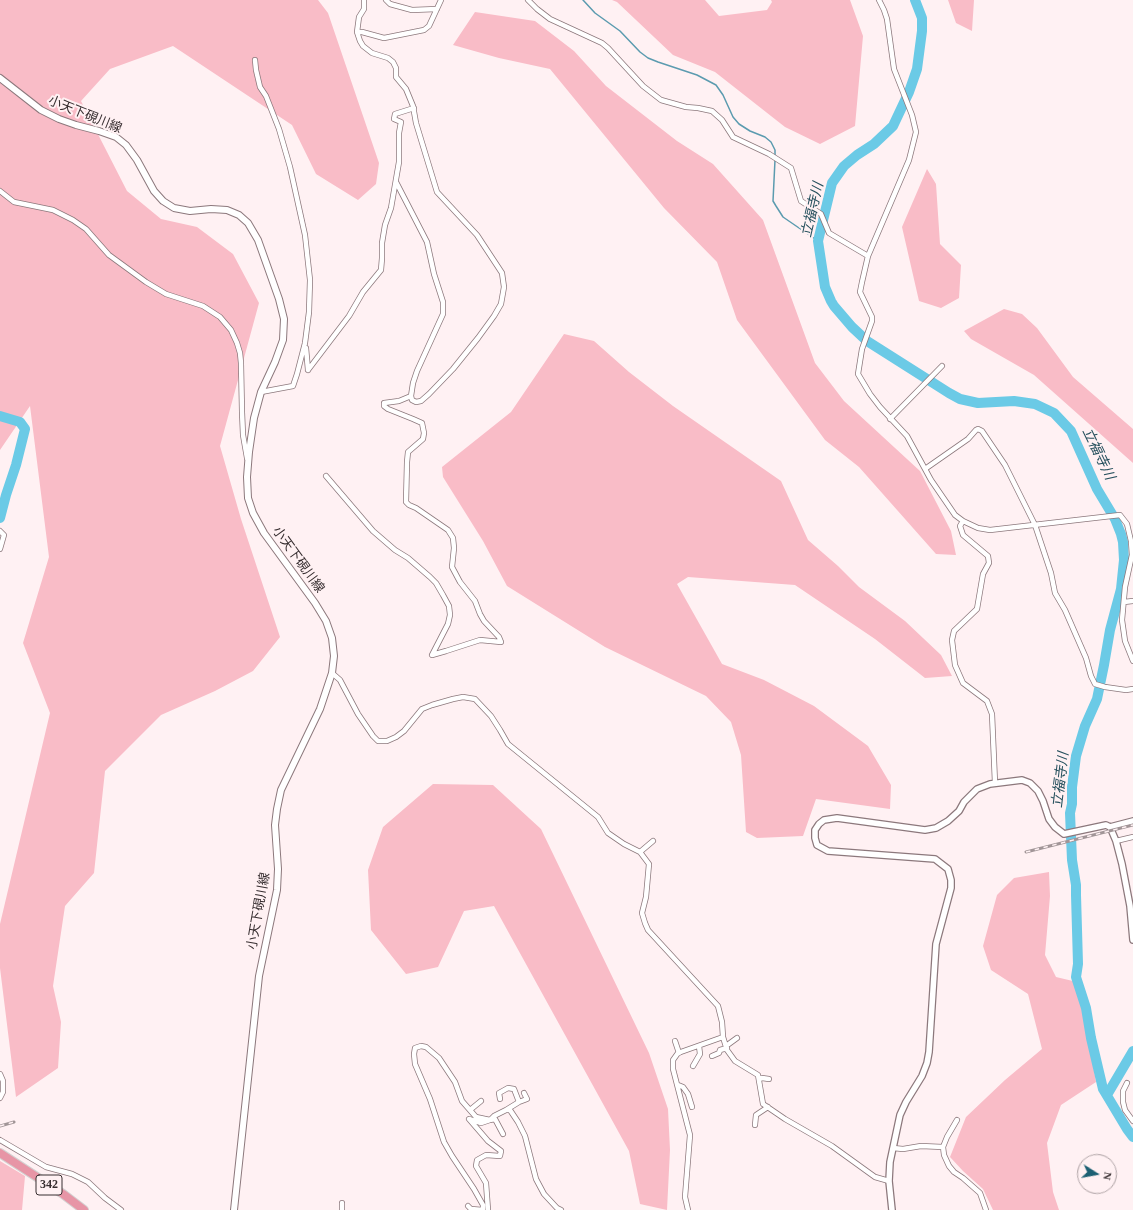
<!DOCTYPE html>
<html>
<head>
<meta charset="utf-8">
<style>
	body { margin:0 }
	#map { position:relative; width:1133px; height:1210px; overflow:hidden; background:#fff1f3; font-family:"Times New Roman",serif }
	canvas { display:block }
	.north { position:absolute; left:1077px; top:1154px; width:40px; height:40px; box-sizing:border-box; background:#fff1f3; border:1px solid #afa3a5; border-radius:50%; rotate:101deg; font-size:11px; font-weight:700; line-height:16px; text-align:center; color:#372e30 }
	.north::after { content:''; display:block; margin:auto; width:14px; height:18px; background:#1c6073; clip-path:polygon(50% 0,100% 100%,50% 72%,0 100%) }
</style>
</head>
<body>
<div id="map">
<canvas width="1133" height="1210"></canvas>
<div class="north">N</div>
</div>
<script>
const c = document.querySelector('canvas').getContext('2d');
c.lineJoin = 'round';
function paint(path, color) { c.fillStyle = color; c.fill(path, 'evenodd'); }
const poly = rows => new Path2D(rows.map(r => 'M' + r).join(''));
function strokePath(path, color, width, dash) { c.strokeStyle = color; c.lineWidth = width; c.lineCap = dash ? 'butt' : 'round'; c.setLineDash(dash || []); c.stroke(path); }
function drawText(font, color, halo, rows, align = 'center') {
  c.font = font + ' "Times New Roman","Noto Sans JP",serif'; c.lineWidth = 4; c.setLineDash([]); c.textBaseline = 'middle'; c.strokeStyle = halo; c.fillStyle = color; for (const [text, x, y, turn = 0] of rows) {
    c.save(); c.translate(x, y); c.rotate((+turn || 0) * Math.PI / 180); c.textAlign = isNaN(turn) ? turn : align; if (halo) c.strokeText(text, 0, 0); c.fillText(text, 0, 0); c.restore();
  }
}
paint(poly([
	[0,0,318,0,328,13,379,163,376,184,358,200,316,174,292,125,173,46,110,69,81,101,127,191,161,219,197,227,233,254,259,303,220,446,241,519,280,637,253,671,215,691,161,715,105,771,94,873,65,906,53,986,61,1022,58,1068,16,1097,0,968,0,924,50,713,23,643,49,557,30,406,0,450],
	[612,0,705,0,719,16,767,10,772,2,771,0,850,0,863,36,855,126,820,144,785,127,715,72,673,55,617,2],
	[948,0,974,0,972,31,956,23],
	[475,12,535,21,574,51,606,86,677,141,713,164,763,220,815,363,844,401,920,471,951,531,956,555,936,554,859,467,825,440,737,320,717,262,664,208,550,69,499,58,453,45],
	[927,169,936,184,940,244,961,265,959,298,941,308,919,301,902,227],
	[1004,309,1022,314,1037,328,1073,377,1133,429,1133,463,1034,375,971,339,964,331],
	[564,334,594,341,629,372,673,406,781,481,808,540,838,566,859,587,905,621,941,655,952,676,925,678,875,639,795,585,688,577,677,584,722,664,764,680,814,706,868,746,891,785,890,809,816,799,803,836,757,838,746,832,741,755,731,722,706,696,605,647,507,586,483,541,443,477,442,467,511,412],
	[433,784,493,785,541,829,649,1053,668,1109,670,1150,667,1210,640,1204,629,1151,494,906,464,911,438,967,406,974,371,930,368,870,383,827],
	[1049,872,1050,896,1045,955,1056,977,1077,982,1084,1011,1096,1082,1061,1105,1047,1143,1053,1192,1059,1210,993,1210,983,1189,963,1171,950,1157,966,1117,1005,1080,1042,1049,1028,994,991,970,983,946,997,895,1014,878],
	[0,1161,25,1176,22,1210,0,1210]
]), '#f9bcc7');
strokePath(poly([
	[583,0,595,13,620,31,640,52,648,58,658,62,697,75,716,85,723,95,733,117,739,124,750,131,765,137,771,142,775,150,775,156],
	[775,160,773,201,776,206,783,217,818,241]
]), '#5b9baf', 1.5);
strokePath(poly([
	[915,0,922,18,922,31,917,69,909,92,893,126,874,144,857,155,844,166,832,183,818,241,825,287,831,301,834,306,852,327,867,341,949,393,960,399,978,403,1014,401,1035,404,1054,413,1071,431,1097,489,1115,519,1121,534,1123,542,1124,560,1121,589,1110,630,1104,665,1097,699,1085,726,1076,756,1072,787,1072,804,1070,813,1072,860,1076,885,1076,895,1078,964,1076,977,1086,1008,1091,1038,1103,1089,1127,1129,1133,1137],
	[0,416,20,422,25,429,16,465,6,495,0,518],
	[1107,1095,1133,1051]
]), '#6bcae6', 10);
const minor = poly([
	[364,0,364,9,359,17,357,32,360,41,363,46,372,53,388,58,393,62,396,68,396,77,406,89,413,106,416,123,437,192,477,235,502,273,504,287,501,304,494,316,478,338,453,369,429,394,421,401,416,402,412,400,411,396,413,383,417,371,443,314,443,302,434,274,427,242,396,182],
	[386,0,390,4,412,10,437,9],
	[528,0,537,9,550,19,602,43,608,48,643,86,661,100,686,107,698,108,712,111,722,120,733,137,769,154,791,168,801,201,821,214,829,233,868,256],
	[879,0,884,10,887,19,894,69,912,115,916,132,909,160,868,256,862,282,860,292,872,317,872,321,862,349,858,374,870,394,880,407,907,436,931,480,955,515,963,521,978,528,990,530,1120,515,1127,524,1131,541,1132,555,1125,587,1122,620,1125,641,1133,661],
	[357,32,362,32,384,38,424,30,429,26,441,0],
	[255,60,256,70,260,87,266,96,279,129,290,167,305,235,310,280,309,312,305,343,297,374,293,386,261,392],
	[0,191,14,202,53,210,73,220,86,229,109,255,146,282,166,294,203,306,220,317,231,330,237,343,240,353,241,363,242,412,243,435,247,458],
	[306,348,308,370],
	[308,370,349,316,363,292,381,270,382,258,382,243,385,225,391,208,399,162,399,133,401,122,394,119,395,114,414,108],
	[411,396,399,401,384,403,384,406,388,409,413,419,422,423,424,433,423,439,408,452,407,462,406,502,409,505,416,508,448,530,453,538,454,548,452,567,460,582,475,601,480,614,484,621,499,637,501,642],
	[890,419,942,366],
	[925,469,968,439,976,430,978,429,982,431,1005,465,1035,525,1051,573,1055,593,1065,610,1086,658,1091,676,1095,684,1105,687,1126,690,1133,689],
	[326,476,373,531,395,550,408,558,430,577,436,583,443,595,449,606,450,615,448,624,432,655,446,651,480,640,501,642],
	[963,521,960,526,963,535,988,556,989,563,983,574,977,609,954,631,952,640,955,665,963,683,987,701,992,714,995,783],
	[0,531,4,535,0,549],
	[1124,602,1133,601],
	[332,673,340,680,358,714,373,736,378,741,387,741,396,737,404,731,422,709,432,705,453,699,463,697,475,699,491,716,500,730,508,744,598,817,608,833,624,844,640,852,649,864,646,897,642,913,645,923,648,930,718,1006,722,1022,723,1037,727,1050,735,1061,758,1075,763,1104,785,1119,832,1146,875,1177,889,1181],
	[1116,841,1133,837],
	[640,852,653,841],
	[675,1041,679,1053],
	[726,1046,737,1038],
	[712,1056,719,1053,720,1050,727,1048],
	[693,1066,700,1054,699,1046],
	[0,1074,3,1081,3,1092,0,1098],
	[759,1079,762,1078,769,1079],
	[1127,1083,1123,1091,1123,1102,1125,1110,1133,1121],
	[678,1085,683,1087,688,1094,692,1107],
	[500,1099,499,1093,508,1088,514,1089,519,1102,506,1110],
	[519,1102,527,1099,524,1093],
	[470,1110,481,1101],
	[755,1125,756,1115,768,1107],
	[0,1140,46,1167,72,1174,88,1182,105,1198,121,1210],
	[943,1147,947,1137,957,1120],
	[893,1148,903,1149,921,1146,943,1147,944,1155,949,1166,954,1172,963,1178,980,1193,986,1210],
	[342,1203,342,1210],
	[468,1206,471,1209,483,1210],
	[483,1210,483,1205,474,1189,452,1156,444,1142,430,1099,415,1064,414,1054,415,1048,421,1046,426,1047,439,1058,455,1082,462,1101,476,1117,490,1120,495,1119,503,1134],
	[488,1210,486,1183,476,1166,477,1160,486,1155,500,1156,501,1151,488,1141,469,1119,481,1123,490,1120,494,1116,506,1110,510,1110,518,1122,525,1136,536,1179,544,1194,557,1208,561,1210],
	[688,1210,685,1197,690,1135,673,1069,673,1060,678,1053,723,1037]
]);
const tertiary = poly([
	[1110,827,1116,841,1122,864,1130,906,1133,940],
	[892,1210,889,1181,890,1162,900,1115,906,1102,922,1076,927,1063,929,1052,936,944,951,888,951,880,948,869,935,859,828,851,817,845,815,838,815,830,819,824,824,820,837,818,925,830,936,828,948,821,959,811,964,802,977,789,990,784,1022,780,1030,783,1038,791,1043,801,1049,819,1055,827,1064,834,1106,825,1110,827,1133,821]
]);
const secondary = poly([
	[0,78,41,110,59,119,76,125,99,131,116,137,126,145,137,160,154,191,163,201,174,208,190,211,211,209,227,210,239,215,248,223,258,240,279,299,284,319,283,340,275,362,261,392,254,418,249,452,247,477,248,498,253,513,264,533,315,603,326,621,332,638,334,656,332,673,320,709,281,790,277,809,275,825,278,869,277,890,259,976,234,1210]
]);
const motorway = poly([
	[0,1153,63,1194,84,1210]
]);
strokePath(minor, '#8c787c', 6);
strokePath(tertiary, '#8c787c', 8);
strokePath(secondary, '#8c787c', 8);
strokePath(motorway, '#d3d1d1', 10);
strokePath(minor, '#fff', 4.5);
strokePath(tertiary, '#fff', 5.5);
strokePath(secondary, '#fff', 6);
strokePath(motorway, '#e795a6', 8);
const rail = poly([
	[1026,852,1133,825],
	[0,1126,14,1122]
]);
strokePath(rail, '#a19597', 3);
strokePath(rail, '#fff1f3', 1.5, [4.5]);
for (const [x, y, w] of [
	[49,1185,26]
]) { const box = new Path2D(); box.roundRect(x - w / 2, y - 10, w, 20, 3); c.fillStyle = '#fff1f3'; c.fill(box); strokePath(box, '#372e30', 1); }
drawText('bold 12px', '#372e30', null, [
	["342",49,1185]
]);
drawText('13px', '#372e30', '#fff1f3', [
	["小天下硯川線",85,115,22],
	["小天下硯川線",298,560,54],
	["小天下硯川線",259,911,-80]
]);
drawText('italic 14px', '#26505d', '#fff1f3', [
	["立福寺川",813,210,-77],
	["立福寺川",1098,454,64],
	["立福寺川",1061,780,-83]
]);
</script>
</body>
</html>
